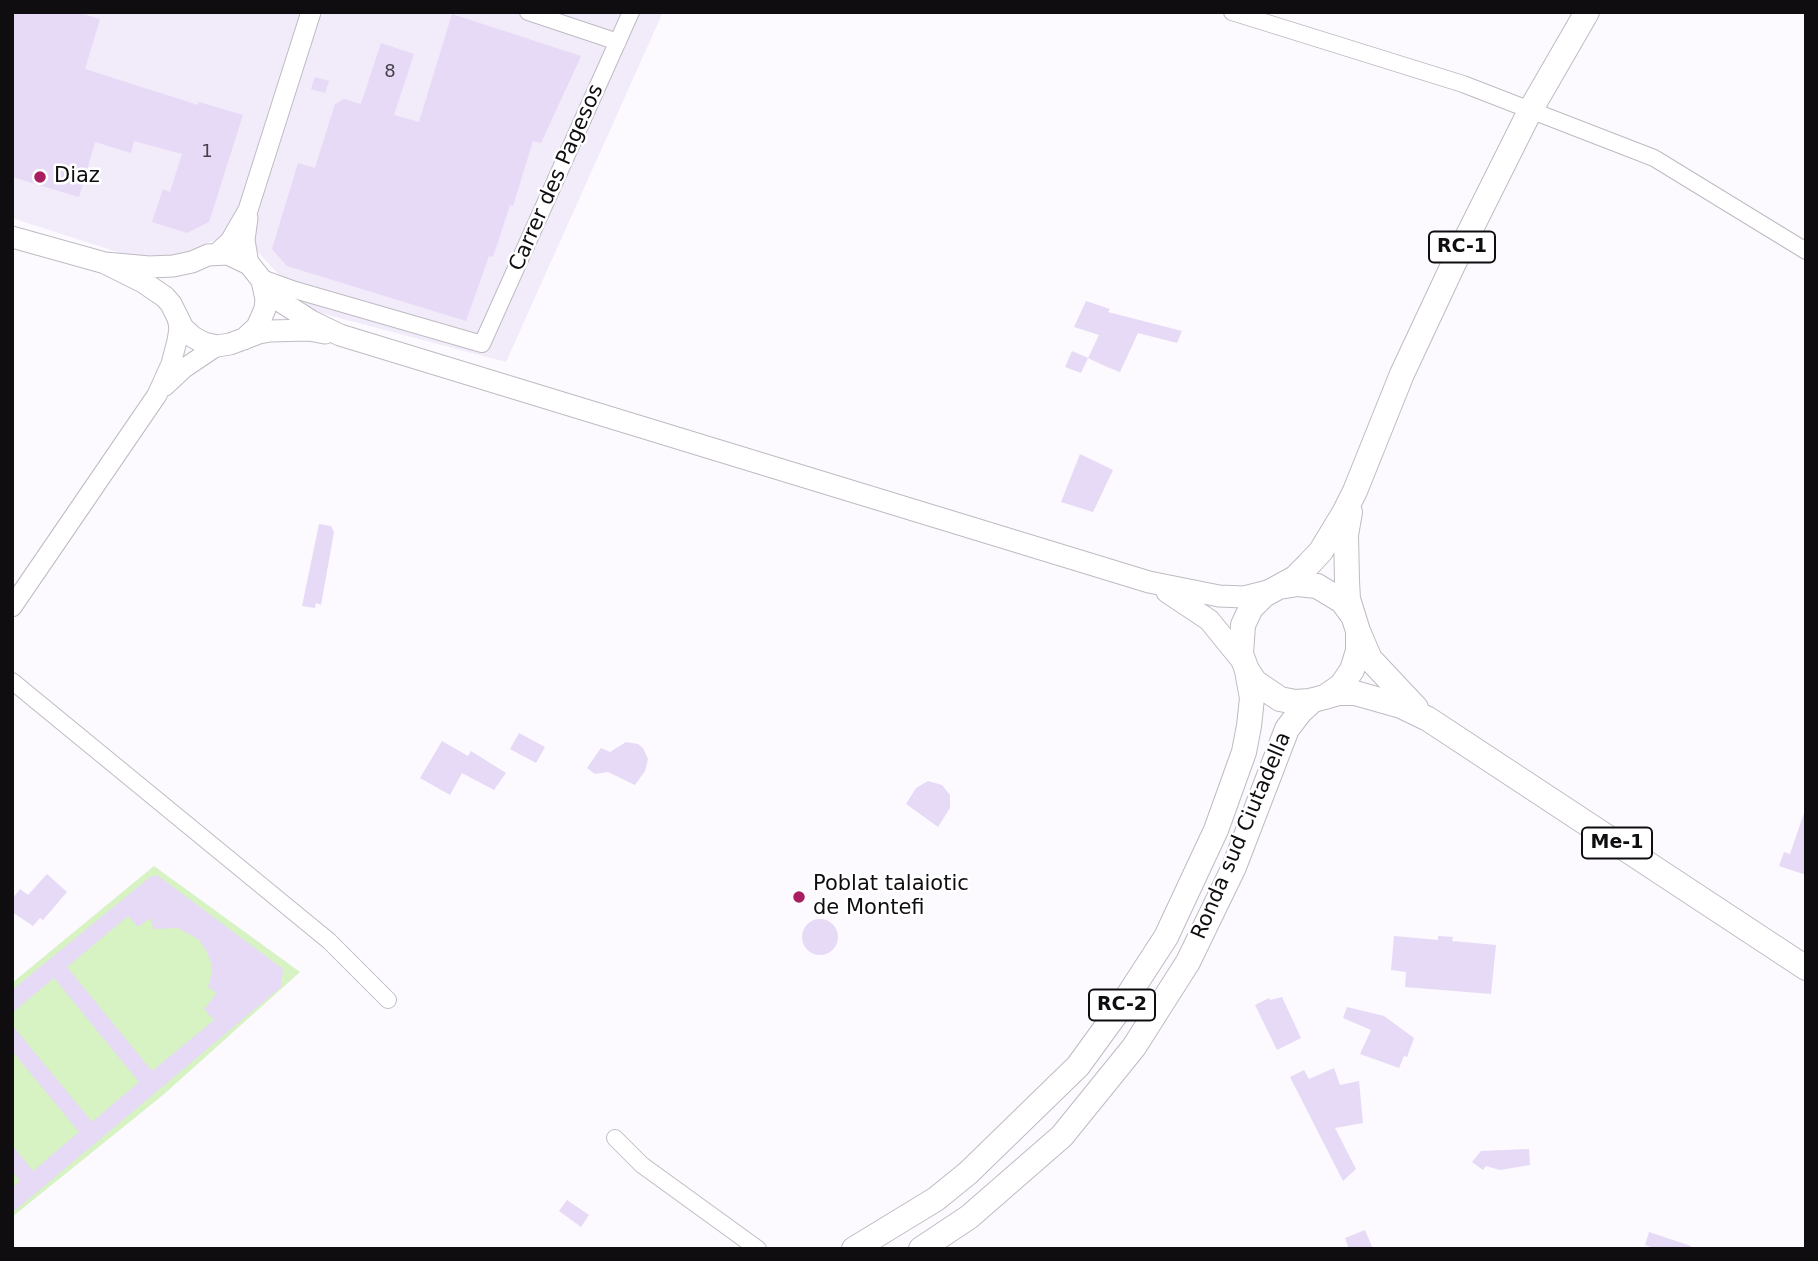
<!DOCTYPE html>
<html>
<head>
<meta charset="utf-8">
<style>
	body { margin:0 }
	#map { position:relative; width:1818px; height:1261px; overflow:hidden; background:#fcf9ff; font-family:"DejaVu Sans",sans-serif }
	canvas { display:block }
	.frame { position:absolute; inset:0; border:14px solid #0f0d10; pointer-events:none }
</style>
</head>
<body>
<div id="map">
<canvas width="1818" height="1261"></canvas>
<div class="frame"></div>
</div>
<script>
const c = document.querySelector('canvas').getContext('2d');
c.lineJoin = 'round';
function paint(path, color) { c.fillStyle = color; c.fill(path, 'evenodd'); }
const poly = rows => new Path2D(rows.map(r => 'M' + r).join(''));
function strokePath(path, color, width, dash) { c.strokeStyle = color; c.lineWidth = width; c.lineCap = dash ? 'butt' : 'round'; c.setLineDash(dash || []); c.stroke(path); }
function drawText(font, color, halo, rows, align = 'center') {
  c.font = font + ' "DejaVu Sans",sans-serif'; c.lineWidth = 5; c.setLineDash([]); c.textBaseline = 'middle'; c.strokeStyle = halo; c.fillStyle = color; for (const [text, x, y, turn = 0] of rows) {
    c.save(); c.translate(x, y); c.rotate((+turn || 0) * Math.PI / 180); c.textAlign = isNaN(turn) ? turn : align; if (halo) c.strokeText(text, 0, 0); c.fillText(text, 0, 0); c.restore();
  }
}
paint(poly([
	[12,12,663,12,506,362,313,311,255,249,217,239,183,254,136,258,12,218]
]), '#f2ebfa');
paint(poly([
	[154,866,300,972,163,1095,12,1217,12,983]
]), '#d7f2c3');
paint(poly([
	[12,12,77,12,100,19,85,69,198,105,199,102,243,115,209,222,187,233,152,222,163,189,170,192,182,154,134,141,131,153,95,142,79,197,12,177],
	[452,14,581,56,541,143,533,141,513,206,510,205,493,257,489,256,466,321,287,266,272,249,298,163,315,168,335,104,344,99,361,104,381,43,414,54,394,115,419,122],
	[315,77,329,81,325,93,311,89],
	[1086,301,1110,309,1108,312,1182,331,1177,343,1138,333,1120,372,1107,367,1088,358,1099,335,1074,327],
	[1072,351,1088,358,1081,373,1065,367],
	[1080,454,1113,470,1093,512,1061,502],
	[319,524,331,526,334,532,321,605,316,603,315,608,302,606],
	[519,733,545,747,536,763,510,749],
	[442,741,468,756,471,751,506,773,494,790,462,773,450,795,420,778],
	[626,742,638,744,643,748,648,759,645,771,635,785,608,772,595,774,587,768,601,748,610,752],
	[928,781,942,785,950,795,950,808,938,827,906,804,916,788],
	[1804,813,1806,814,1806,875,1779,866,1784,852,1790,854],
	[47,874,67,892,43,920,40,918,33,926,12,912,12,899,20,889,28,895],
	[157,875,283,969,281,987,12,1213,12,1188,20,1181,12,1171,12,1145,33,1171,79,1132,12,1051,12,1025,92,1122,139,1082,54,978,12,1013,12,990,150,877],
	[128,916,138,927,150,918,154,929,178,928,198,939,206,950,211,963,211,976,208,987,217,993,204,1009,214,1020,152,1071,67,967],
	'802 937a18 18 0 1 1 36 0a18 18 0 1 1-36 0Z',
	[1394,936,1438,940,1438,936,1453,937,1452,941,1496,945,1491,994,1405,987,1406,972,1391,970],
	[1282,997,1301,1038,1277,1050,1255,1005,1269,998,1270,1000],
	[1347,1007,1384,1016,1414,1038,1407,1057,1404,1056,1399,1068,1360,1054,1371,1030,1343,1018],
	[1334,1068,1340,1085,1359,1081,1363,1123,1335,1128,1356,1169,1343,1181,1290,1077,1304,1070,1309,1079],
	[1529,1149,1530,1165,1500,1170,1486,1166,1483,1170,1472,1162,1481,1151],
	[567,1200,589,1215,581,1227,559,1211],
	[1365,1230,1373,1249,1349,1249,1345,1238],
	[1649,1232,1691,1246,1691,1249,1657,1249,1645,1245]
]), '#e7daf6');
const minor = poly([
	[528,12,618,42],
	[1232,12,1463,84,1654,158,1806,251],
	[259,277,295,290,482,344,631,12],
	[12,681,329,941,388,1000],
	[615,1138,642,1165,758,1249]
]);
const tertiary = poly([
	[248,218,245,240,249,264],
	[216,254,230,241,248,210,311,12],
	[165,386,183,369,217,346],
	[12,607,157,395,171,364,177,341,179,328,177,317]
]);
const secondary = poly([
	[12,237,105,263,143,282,165,297,171,304,183,328,193,337,204,343,217,346,230,344,259,333,270,331,309,330,325,333],
	[105,263,149,267,173,266,192,262,208,255,228,254,249,264,277,299,311,321,340,335,1149,582,1219,596,1244,597,1272,590],
	[244,339,257,327,265,309,266,299,262,281],
	[1167,592,1209,620,1244,663]
]);
const primary = poly([
	[1587,12,1531,109,1453,265,1402,374,1355,491,1344,513,1321,551,1308,565,1295,578,1264,595,1251,608,1243,625,1241,654,1247,670,1255,682,1280,699,1295,702,1310,701,1339,693,1355,693,1401,706,1428,719,1806,968],
	[1350,512,1346,535,1347,581,1348,599,1358,631,1370,659,1416,708],
	[1279,587,1298,584,1317,586,1342,601,1353,616],
	[1325,697,1341,686,1352,670,1358,651,1358,635],
	[854,1249,936,1199,968,1173,1078,1066,1118,1011,1166,937,1216,830,1244,752,1249,726,1252,698,1247,671],
	[921,1249,969,1217,1062,1136,1134,1047,1188,962,1234,867,1287,729,1300,712,1313,700]
]);
strokePath(minor, '#bebbc2', 18);
strokePath(tertiary, '#bebbc2', 21);
strokePath(secondary, '#bebbc2', 23);
strokePath(primary, '#bebbc2', 26);
strokePath(minor, '#fff', 16);
strokePath(tertiary, '#fff', 19);
strokePath(secondary, '#fff', 21);
strokePath(primary, '#fff', 24);
for (const [x, y, r, color] of [
	[40,177,7,"#a91e5f"],
	[799,897,7,"#a91e5f"]
]) { const dot = new Path2D(); dot.arc(x, y, r, 0, 2 * Math.PI); c.fillStyle = color; c.fill(dot); strokePath(dot, '#fff', 2.5); }
drawText('18px', '#45404a', null, [
	["8",390,72],
	["1",207,152]
]);
for (const [x, y, w] of [
	[1462,247,66],
	[1617,843,70],
	[1122,1005,66]
]) { const box = new Path2D(); box.roundRect(x - w / 2, y - 15.5, w, 31, 5); c.fillStyle = '#fff'; c.fill(box); strokePath(box, '#0f0d10', 2); }
drawText('bold 19px', '#0f0d10', null, [
	["RC-1",1462,247],
	["Me-1",1617,843],
	["RC-2",1122,1005]
]);
drawText('21px', '#0f0d10', '#fff', [
	["Diaz",54,177],
	["Poblat talaiotic",813,885],
	["de Montefi",813,909]
], 'left');
drawText('21px', '#0f0d10', '#fff', [
	["Carrer des Pagesos",557,178,-66],
	["Ronda sud Ciutadella",1242,836,-67]
]);
</script>
</body>
</html>
